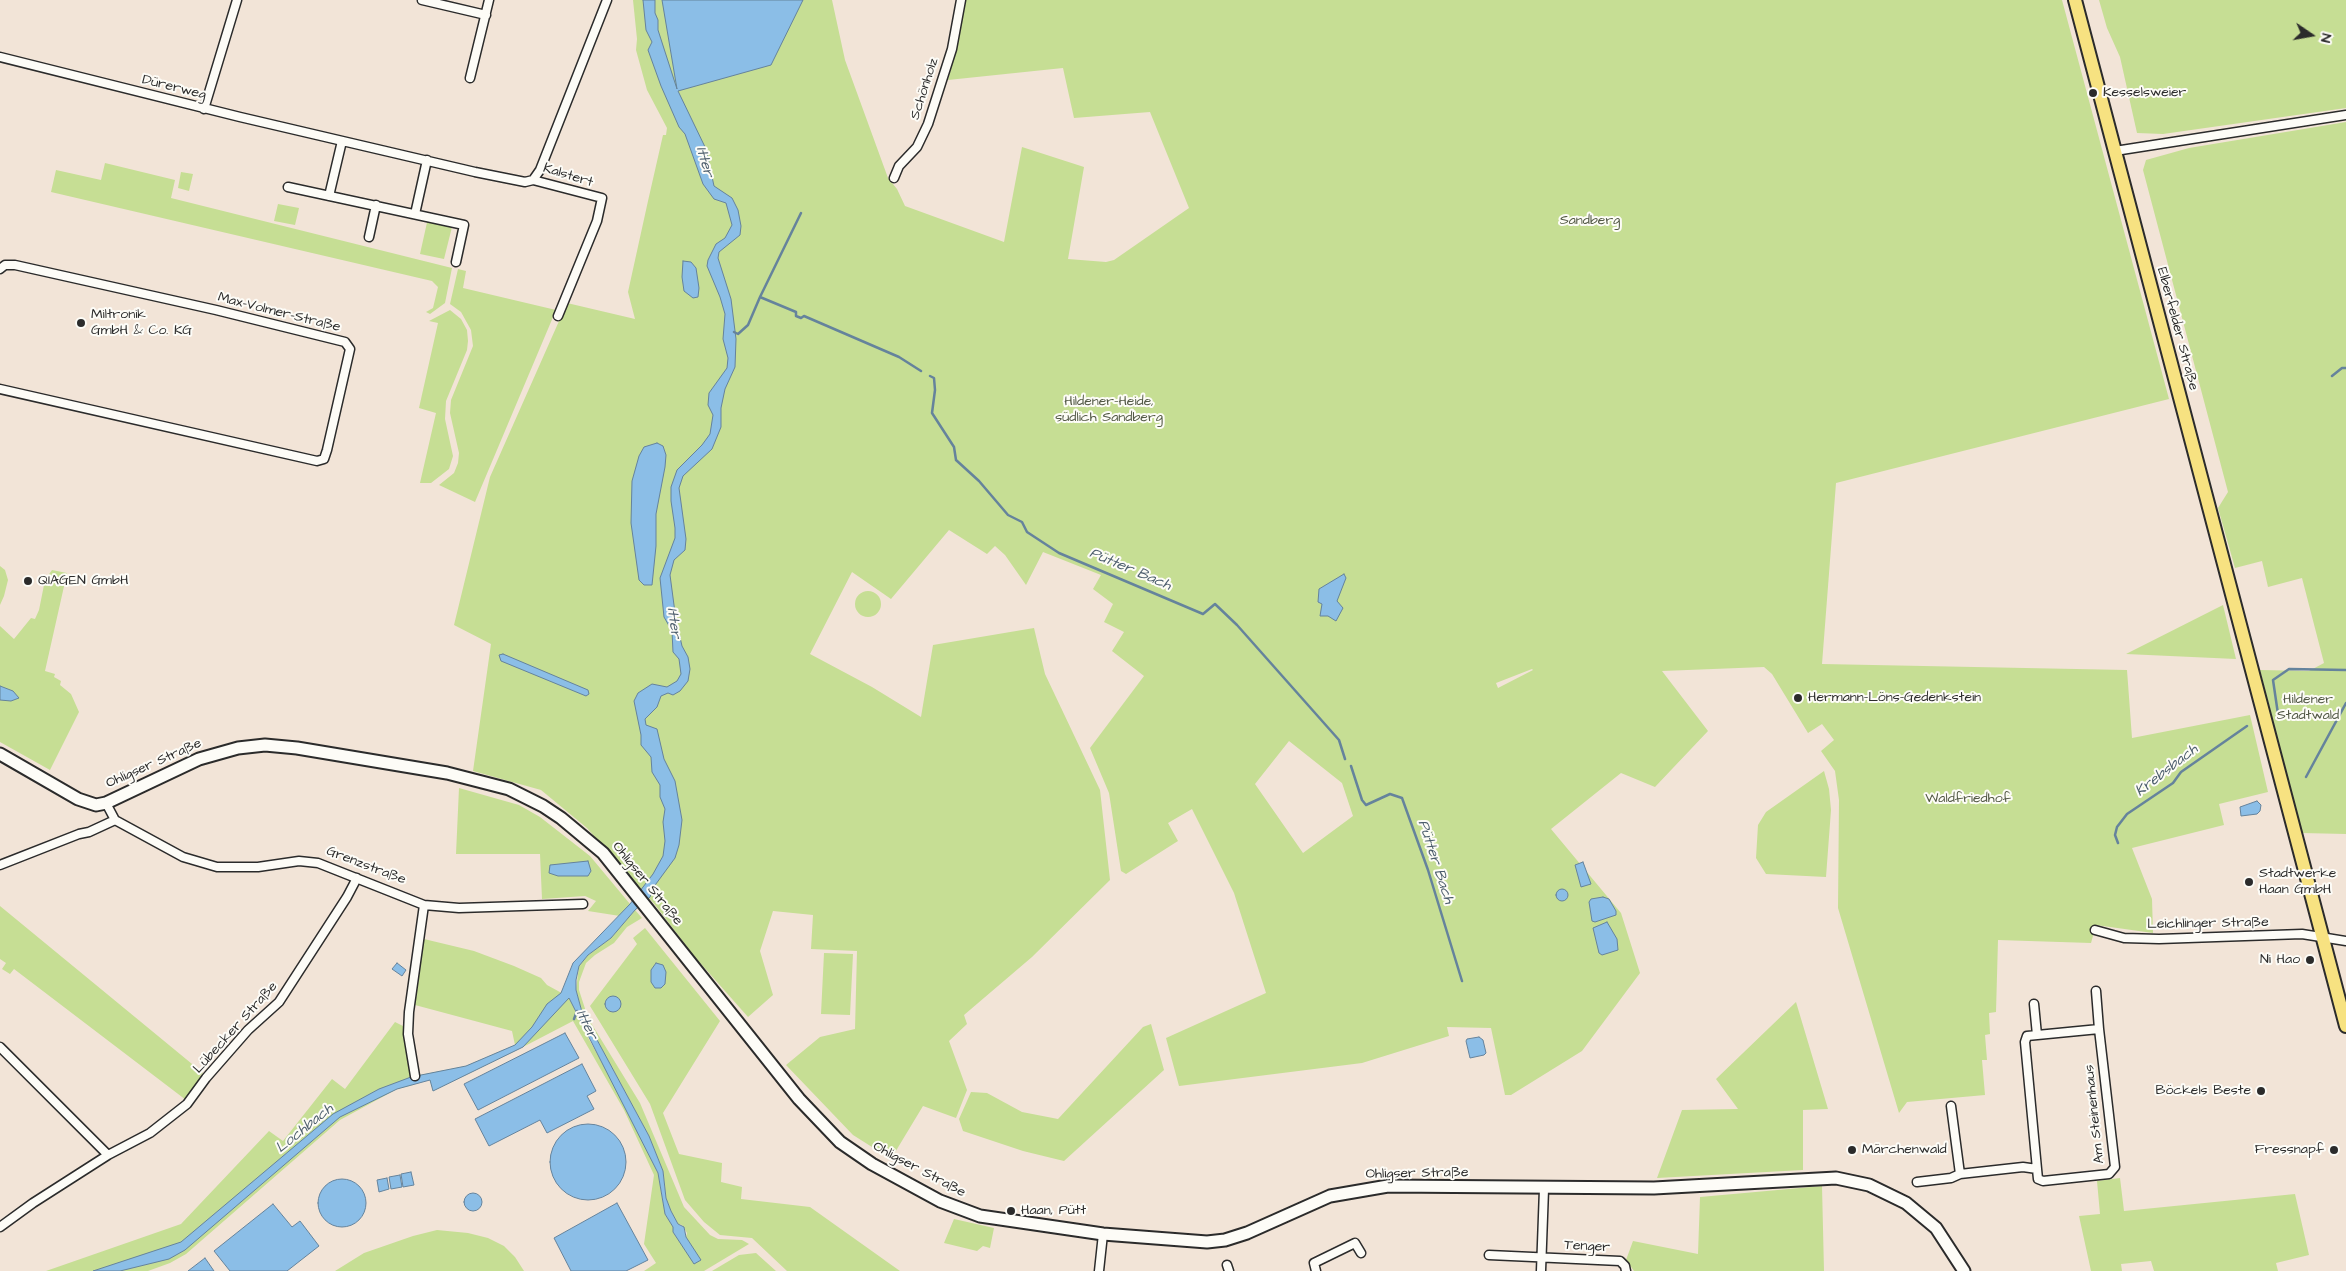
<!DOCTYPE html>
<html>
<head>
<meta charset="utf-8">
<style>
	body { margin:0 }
	#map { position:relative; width:2346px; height:1271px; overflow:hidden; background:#f2e4d7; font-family:"Architects Daughter",sans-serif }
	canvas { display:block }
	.north { position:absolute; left:2286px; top:10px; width:50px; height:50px; -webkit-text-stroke:4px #fdfcf7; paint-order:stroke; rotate:102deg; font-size:14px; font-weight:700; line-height:20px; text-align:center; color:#2b2b2b }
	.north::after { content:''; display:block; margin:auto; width:18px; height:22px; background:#2b2b2b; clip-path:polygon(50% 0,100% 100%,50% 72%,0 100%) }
</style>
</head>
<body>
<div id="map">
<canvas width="2346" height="1271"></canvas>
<div class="north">N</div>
</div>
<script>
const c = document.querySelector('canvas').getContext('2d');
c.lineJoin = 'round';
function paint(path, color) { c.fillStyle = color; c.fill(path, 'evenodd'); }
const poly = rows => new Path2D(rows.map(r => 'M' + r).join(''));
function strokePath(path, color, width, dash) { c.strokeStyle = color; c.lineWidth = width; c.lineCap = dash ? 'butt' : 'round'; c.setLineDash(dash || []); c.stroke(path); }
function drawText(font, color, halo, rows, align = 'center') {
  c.font = font + ' "Architects Daughter",sans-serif'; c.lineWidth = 4; c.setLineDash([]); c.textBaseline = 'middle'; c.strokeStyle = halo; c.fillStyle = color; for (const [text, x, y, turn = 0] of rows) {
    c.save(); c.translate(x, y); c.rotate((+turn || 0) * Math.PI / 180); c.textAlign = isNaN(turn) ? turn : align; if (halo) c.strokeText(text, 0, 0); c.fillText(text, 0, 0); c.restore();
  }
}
paint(poly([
	[633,0,832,0,845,60,888,178,897,189,905,206,1004,242,1022,147,1084,167,1068,259,1106,262,1114,260,1189,208,1150,112,1074,118,1063,68,948,80,956,49,965,0,2062,0,2169,399,1836,483,1822,664,2127,670,2132,738,2250,715,2268,792,2219,804,2224,825,2132,848,2152,899,2153,933,2096,925,2091,943,1998,940,1996,1012,1989,1013,1990,1034,1985,1035,1987,1060,1982,1060,1985,1095,1907,1102,1899,1113,1838,908,1839,800,1835,771,1821,751,1834,740,1822,724,1808,733,1772,674,1764,667,1662,671,1708,731,1655,787,1621,773,1551,829,1621,913,1640,973,1582,1051,1511,1095,1505,1095,1491,1028,1447,1027,1449,1036,1362,1063,1179,1086,1166,1038,1266,993,1234,893,1192,809,1168,823,1178,841,1126,874,1121,871,1109,793,1090,748,1144,676,1112,651,1124,632,1104,622,1113,604,1093,589,1101,575,1043,552,1026,585,1005,555,995,546,987,554,949,530,891,599,852,572,810,654,872,687,921,717,933,645,1034,628,1045,674,1100,790,1110,880,1032,957,964,1015,967,1024,949,1041,967,1090,956,1118,923,1106,891,1159,853,1135,786,1065,820,1037,855,1029,857,951,811,949,813,915,773,911,760,951,773,995,748,1017,694,956,655,905,587,828,541,790,473,771,491,644,454,625,490,477,567,303,635,319,628,292,648,201,663,135,666,135,667,128,647,90,636,50,637,39],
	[1532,669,1533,670,1498,688,1496,683],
	[1289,741,1342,783,1353,816,1303,853,1255,784],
	[2099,0,2346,0,2346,108,2163,134,2137,133,2120,57,2107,28],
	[2346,122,2346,834,2302,833,2260,670,2309,671,2324,663,2302,578,2268,587,2262,561,2235,568,2218,508,2228,492,2143,170,2146,160,2189,148],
	[105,163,175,180,171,198,452,268,445,303,430,314,426,312,433,308,438,287,432,281,51,192,56,170,101,180],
	[181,172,193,174,189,191,178,188],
	[278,204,299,208,295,225,274,221],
	[428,218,453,223,444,259,420,254],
	[458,269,466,271,463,288,556,310,475,502,439,485,454,473,458,463,459,453,450,413,451,400,473,346,471,330,461,312,450,304],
	[450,310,461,319,467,330,468,341,467,350,446,401,445,419,453,456,449,469,431,483,420,483,436,413,419,408,438,323,429,321],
	[0,566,5,570,8,580,4,596,0,605],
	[52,570,67,573,45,671,55,674,54,677,61,681,60,685,71,694,79,712,50,770,0,742,0,626,14,639,31,618,35,619,39,610,45,580],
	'855 604a13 13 0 1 1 26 0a13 13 0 1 1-26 0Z',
	[2223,605,2236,659,2126,654],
	[1824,771,1829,789,1831,810,1826,877,1766,874,1756,858,1758,825,1766,812],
	[459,788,519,805,540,817,590,856,630,904,620,916,588,911,596,901,585,896,542,899,540,854,456,854],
	[0,906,203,1073,200,1076,203,1078,186,1100,14,969,10,974,2,969,6,963,0,959],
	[635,910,642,918,627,927,614,943,595,955,586,963,579,982,579,990,588,1018,640,1103,684,1207,710,1235,718,1239,742,1240,749,1244,704,1271,644,1271,656,1263,644,1244,654,1175,624,1110,573,1021,523,1047,433,1091,430,1080,421,1082,420,1075,466,1066,515,1045,512,1031,415,1005,424,939,474,951,514,966,541,978,547,985,569,997,586,1034,627,1107,658,1173,665,1214,673,1227,673,1232,694,1263,700,1260,686,1237,687,1233,682,1225,678,1224,671,1211,666,1198,663,1171,649,1136,582,1012,576,990,579,966,588,955,611,938],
	[645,928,720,1021,663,1113,679,1154,722,1163,721,1182,742,1187,741,1199,810,1207,900,1271,787,1271,752,1238,720,1235,704,1222,685,1200,650,1104,590,1006,637,944,633,938],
	[824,953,853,954,850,1015,821,1014],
	[1796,1002,1828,1109,1803,1110,1803,1170,1657,1178,1682,1110,1738,1109,1716,1079],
	[395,1022,403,1026,413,1085,397,1089,340,1120,186,1254,170,1263,148,1271,46,1271,181,1224,269,1131,283,1141,332,1079,345,1089],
	[1151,1024,1164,1070,1064,1161,1023,1151,963,1131,959,1119,971,1092,987,1093,1022,1112,1058,1119,1143,1027],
	[2120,1178,2124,1211,2295,1194,2309,1255,2276,1263,2278,1271,2154,1271,2151,1261,2121,1264,2122,1271,2091,1271,2079,1216,2100,1214,2097,1181],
	[1822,1186,1824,1271,1634,1271,1626,1260,1633,1241,1698,1254,1700,1197],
	[954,1219,994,1228,990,1248,983,1246,977,1251,944,1243],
	[437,1230,468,1233,488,1238,504,1246,515,1257,524,1271,335,1271,364,1253,413,1236],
	[756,1253,776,1271,712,1271,739,1255]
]), '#c6de94');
const water = poly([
	[643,0,655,0,655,13,658,20,658,30,677,89,662,0,803,0,771,65,678,91,706,149,714,186,732,198,738,210,741,226,740,235,719,252,718,258,731,299,736,339,735,367,725,389,721,408,721,427,712,449,683,476,679,488,686,539,685,550,674,560,670,575,676,620,682,646,688,657,690,669,688,681,680,691,673,695,668,693,661,696,657,707,645,719,646,725,657,729,664,759,675,781,682,820,679,845,675,858,653,888,650,897,635,910,611,938,588,955,579,966,576,980,576,990,582,1012,649,1136,663,1171,666,1198,671,1211,678,1224,684,1227,686,1237,701,1260,694,1264,673,1232,673,1227,665,1214,658,1173,569,998,523,1047,433,1091,430,1080,397,1089,340,1117,185,1250,169,1259,120,1271,93,1271,181,1242,333,1114,379,1089,411,1077,466,1066,515,1045,532,1027,547,1004,561,993,573,963,630,904,653,874,663,856,665,841,663,822,665,809,660,797,660,785,652,772,651,757,641,745,641,735,634,701,638,693,652,684,667,687,677,681,681,674,679,659,673,652,672,631,664,617,660,578,675,538,675,528,671,501,671,487,677,470,702,445,710,434,713,415,708,405,709,393,727,368,728,358,723,339,725,314,720,297,707,266,708,260,716,244,725,238,732,225,726,203,714,199,703,184,685,134,679,127,661,86,648,50,652,42,646,30,643,0],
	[683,261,691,262,696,268,699,288,698,297,693,298,684,291,682,277,683,261],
	[657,443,663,446,666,455,665,467,656,514,656,546,652,585,644,585,639,580,631,523,632,481,639,456,644,447,657,443],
	[1344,574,1346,578,1337,601,1343,608,1336,621,1328,616,1320,616,1322,604,1318,602,1319,589,1344,574],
	[503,654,588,690,589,694,586,696,501,661,499,655,503,654],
	[0,686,13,691,19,698,11,701,0,700,0,686],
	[2257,801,2261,805,2260,811,2257,814,2241,816,2240,807,2257,801],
	[588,861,591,871,588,876,558,876,549,873,550,865,588,861],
	[1583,862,1591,884,1581,887,1575,865,1583,862],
	'1556 895a6 6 0 1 1 12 0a6 6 0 1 1-12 0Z',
	[1603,897,1609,899,1616,911,1616,915,1595,922,1592,921,1589,902,1591,899,1603,897],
	[1607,922,1617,939,1618,950,1602,955,1599,953,1593,928,1607,922],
	[397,963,406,970,402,976,392,969,397,963],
	[656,963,663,965,666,972,665,984,661,988,655,988,651,982,651,970,656,963],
	'605 1004a8 8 0 1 1 16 0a8 8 0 1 1-16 0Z',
	[565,1033,579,1058,478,1110,464,1084,565,1033],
	[1479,1037,1483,1040,1486,1053,1484,1055,1470,1058,1466,1041,1467,1039,1479,1037],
	[582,1064,596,1091,587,1096,594,1109,547,1133,540,1120,489,1146,475,1119,582,1064],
	'550 1162a38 38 0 1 1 76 0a38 38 0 1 1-76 0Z',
	[411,1172,414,1185,403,1187,401,1174,411,1172],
	[400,1175,402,1187,391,1189,389,1177,400,1175],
	[387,1178,389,1189,379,1192,377,1180,387,1178],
	'318 1203a24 24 0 1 1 48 0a24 24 0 1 1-48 0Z',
	'464 1202a9 9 0 1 1 18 0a9 9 0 1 1-18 0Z',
	[617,1203,648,1260,626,1271,571,1271,554,1238,617,1203],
	[273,1204,292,1227,300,1221,319,1246,287,1271,230,1271,214,1251,273,1204],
	[205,1258,214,1271,188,1271,205,1258]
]);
paint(water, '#8bbee7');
strokePath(water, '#65839c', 1);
strokePath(poly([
	[760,297,801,213],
	[734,332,738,334,748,325,760,297,796,312,796,316,801,318,804,316,899,357,921,371],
	[930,376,934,378,935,390,932,413,954,447,956,460,979,481,1008,515,1022,522,1027,532,1059,553,1203,614,1215,604,1237,625,1339,740,1345,759],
	[2332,376,2342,368,2346,368],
	[2278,714,2273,680,2289,669,2346,670],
	[1351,766,1362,800,1366,805,1390,794,1402,798,1428,870,1462,981],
	[2306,777,2346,703],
	[2118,843,2115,835,2117,827,2127,814,2173,783,2181,772,2247,726],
	[574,1019,577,1011]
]), '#65839c', 2.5);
const street = poly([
	[422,0,486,15],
	[0,57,240,117,475,172,525,182,533,180,602,198,597,221,558,316],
	[470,78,489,0],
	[204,109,237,0],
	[2115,151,2346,115],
	[894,178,899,166,917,147,928,124,952,49,961,0],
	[533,180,540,170,607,0],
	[288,187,464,225,456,262],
	[329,196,342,141],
	[415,214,427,160],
	[369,237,376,205],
	[0,269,5,265,15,265,216,310,345,342,350,349,327,450,324,459,317,461,0,389],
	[106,803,115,820,183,857,217,867,258,867,299,861,318,863,424,905,459,908,583,904],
	[0,865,79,834,89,832,115,820],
	[2095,930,2124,938,2159,939,2302,934,2346,941],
	[2096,991,2099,1029],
	[2034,1004,2037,1035],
	[0,1047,108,1155],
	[415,1076,408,1034,409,1012,424,905],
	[1951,1106,1960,1174],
	[1917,1182,1951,1178,1960,1174,2023,1167,2037,1169,2038,1179,2043,1181,2109,1174,2115,1167,2099,1029,2027,1036,2025,1042,2037,1169],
	[0,1227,33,1203,108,1155,150,1133,187,1104,206,1078,248,1030,279,1002,347,897,357,878],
	[1489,1255,1620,1261,1625,1266,1626,1271],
	[1227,1265,1229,1271],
	[1099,1271,1103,1234],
	[1316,1271,1314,1263,1355,1243,1361,1253],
	[1541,1271,1544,1189]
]);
const secondary = poly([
	[0,754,78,799,96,805,106,803,199,759,238,748,265,745,297,748,447,773,509,789,543,806,561,818,603,853,799,1099,840,1142,872,1164,940,1201,980,1216,1103,1234,1207,1242,1225,1240,1247,1233,1330,1196,1388,1186,1654,1188,1836,1178,1869,1185,1906,1203,1936,1228,1964,1271]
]);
const primary = poly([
	[2075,0,2346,1026]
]);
strokePath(street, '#2b2b2b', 11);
strokePath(secondary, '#2b2b2b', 15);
strokePath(primary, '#2b2b2b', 16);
strokePath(street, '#fdfcf7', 8);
strokePath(secondary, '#fdfcf7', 11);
strokePath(primary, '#f7e281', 12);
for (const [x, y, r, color] of [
	[2093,93,5,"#2b2b2b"],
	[81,323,5,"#2b2b2b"],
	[28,581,5,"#2b2b2b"],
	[1798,698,5,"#2b2b2b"],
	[2249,882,5,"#2b2b2b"],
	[2310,960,5,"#2b2b2b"],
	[2261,1091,5,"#2b2b2b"],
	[1852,1150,5,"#2b2b2b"],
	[2334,1150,5,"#2b2b2b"],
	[1011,1211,5,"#2b2b2b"]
]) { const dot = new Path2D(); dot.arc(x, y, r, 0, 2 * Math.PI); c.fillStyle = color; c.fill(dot); strokePath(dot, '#fdfcf7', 2); }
drawText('14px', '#2b2b2b', '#fdfcf7', [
	["Dürerweg",174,88,14],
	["Schönholz",925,89,-72],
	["Kalstert",568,176,17],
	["Max-Volmer-Straße",279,313,14],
	["Elberfelder Straße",2177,329,75],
	["Ohligser Straße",154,764,-24],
	["Grenzstraße",366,866,21],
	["Ohligser Straße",647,884,51],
	["Leichlinger Straße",2208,924,-1],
	["Lübecker Straße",236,1028,-48],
	["Am Steinenhaus",2095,1114,-96],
	["Ohligser Straße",919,1170,28],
	["Ohligser Straße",1417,1174,-1],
	["Tenger",1587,1247,3]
]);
drawText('14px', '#2b2b2b', '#fdfcf7', [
	["Kesselsweier",2103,93],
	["Miltronik",91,315],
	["GmbH & Co. KG",91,331],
	["QIAGEN GmbH",38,581],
	["Hermann-Löns-Gedenkstein",1808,698],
	["Stadtwerke",2259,874],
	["Haan GmbH",2259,890],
	["Ni Hao",2300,960,"right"],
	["Böckels Beste",2251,1091,"right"],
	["Märchenwald",1862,1150],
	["Fressnapf",2324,1150,"right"],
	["Haan, Pütt",1021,1211]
], 'left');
drawText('14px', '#525845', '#fdfcf7', [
	["Sandberg",1590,221],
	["Hildener-Heide,",1109,402],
	["südlich Sandberg",1109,418],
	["Hildener",2308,700],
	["Stadtwald",2308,716],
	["Waldfriedhof",1968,799]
]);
drawText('italic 15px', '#4d5e6d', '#fdfcf7', [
	["Itter",704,162,74],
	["Pütter Bach",1130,570,23],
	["Itter",673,623,82],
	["Krebsbach",2167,771,-38],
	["Pütter Bach",1435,862,72],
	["Itter",586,1025,64],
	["Lochbach",305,1129,-39]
]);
</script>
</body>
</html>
